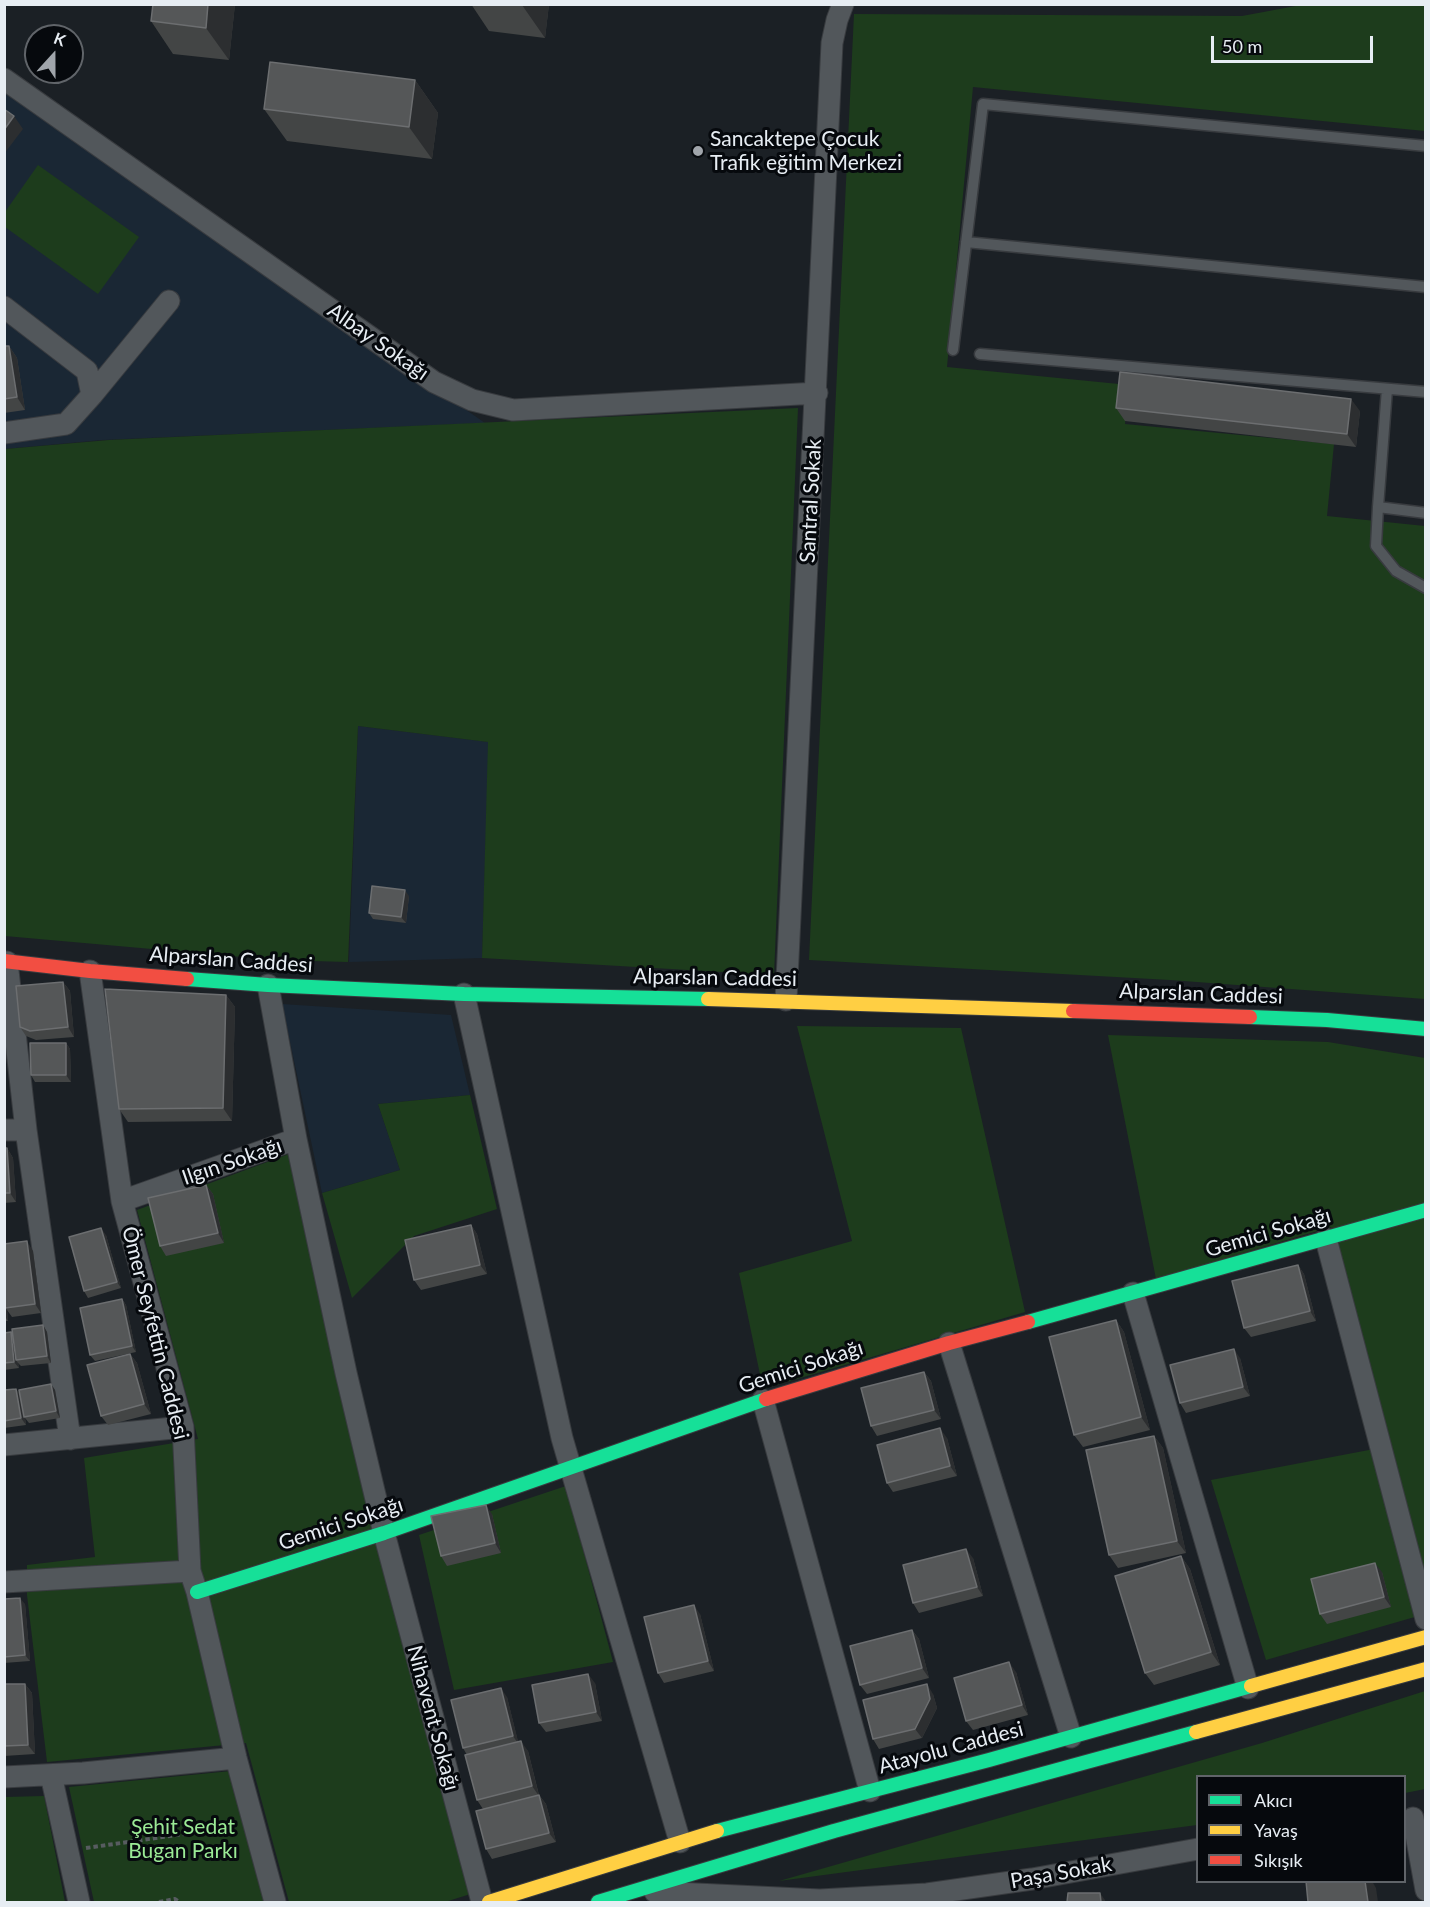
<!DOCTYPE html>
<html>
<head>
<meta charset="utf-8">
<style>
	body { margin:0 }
	#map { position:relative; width:1430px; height:1907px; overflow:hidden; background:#1b2025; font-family:Lato,sans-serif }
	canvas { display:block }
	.frame { position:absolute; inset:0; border:6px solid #e7edf3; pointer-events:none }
	.legend { position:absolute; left:1196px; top:1775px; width:210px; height:108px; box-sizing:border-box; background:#06090d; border:2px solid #606469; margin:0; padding:8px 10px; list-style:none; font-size:18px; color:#e7edf3 }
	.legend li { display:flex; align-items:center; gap:12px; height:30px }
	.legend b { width:30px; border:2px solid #606469 }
	.north { position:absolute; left:24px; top:24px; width:60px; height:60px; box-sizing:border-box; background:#06090d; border:2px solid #606469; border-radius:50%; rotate:21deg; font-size:16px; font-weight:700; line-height:24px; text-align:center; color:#e7edf3 }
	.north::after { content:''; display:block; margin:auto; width:21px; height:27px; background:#a0a5ab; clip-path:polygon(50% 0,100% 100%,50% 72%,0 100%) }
	.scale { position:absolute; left:1211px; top:36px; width:162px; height:27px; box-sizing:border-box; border:3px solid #e7edf3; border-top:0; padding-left:8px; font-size:18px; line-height:21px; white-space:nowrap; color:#e7edf3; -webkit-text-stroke:4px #06090d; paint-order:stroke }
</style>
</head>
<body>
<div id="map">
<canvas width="1430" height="1907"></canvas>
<div class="frame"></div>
<ul class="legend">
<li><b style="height:8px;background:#16e098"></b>Akıcı</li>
<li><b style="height:8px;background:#ffcf43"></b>Yavaş</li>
<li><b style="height:8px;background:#f24e42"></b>Sıkışık</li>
</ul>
<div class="north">K</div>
<div class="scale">50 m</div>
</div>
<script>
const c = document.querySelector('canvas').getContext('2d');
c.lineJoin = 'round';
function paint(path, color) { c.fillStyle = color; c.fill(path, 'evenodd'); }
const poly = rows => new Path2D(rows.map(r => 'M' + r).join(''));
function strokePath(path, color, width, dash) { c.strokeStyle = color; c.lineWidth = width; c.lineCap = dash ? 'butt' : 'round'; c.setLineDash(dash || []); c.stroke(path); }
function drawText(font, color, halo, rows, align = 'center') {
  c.font = font + ' Lato,sans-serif'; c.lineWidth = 6; c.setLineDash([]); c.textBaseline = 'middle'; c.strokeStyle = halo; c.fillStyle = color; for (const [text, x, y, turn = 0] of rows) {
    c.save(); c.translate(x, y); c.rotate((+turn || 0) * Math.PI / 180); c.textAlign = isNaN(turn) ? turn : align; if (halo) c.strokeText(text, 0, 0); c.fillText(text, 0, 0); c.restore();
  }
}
paint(poly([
	[4,89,485,423,102,440,5,449],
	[358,726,489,742,482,958,349,962],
	[282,1004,451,1015,470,1095,378,1104,400,1170,322,1193]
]), '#1a2734');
paint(poly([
	[1301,5,1425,5,1425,131,973,87,947,367,1129,385,1125,424,1334,444,1327,516,1425,526,1425,999,1170,980,809,960,854,14,1242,16],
	[38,165,139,237,98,294,5,227,5,212],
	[798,408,774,975,482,958,488,742,358,726,348,962,276,960,5,936,5,449,109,440],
	[797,1026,961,1028,1025,1312,763,1389,739,1273,852,1241],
	[1108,1035,1328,1042,1425,1058,1425,1614,1266,1660,1211,1480,1390,1446,1331,1227,1156,1279],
	[470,1095,497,1209,414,1236,352,1298,322,1193,400,1170,378,1104],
	[289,1154,480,1891,445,1902,289,1902,246,1743,47,1762,27,1595,27,1565,95,1557,84,1458,198,1439,137,1210],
	[566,1486,613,1662,454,1690,419,1535],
	[1425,1691,1425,1789,1405,1793,1404,1776,1198,1776,1197,1825,779,1881,1262,1743],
	[231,1771,267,1902,94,1902,69,1787],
	[44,1796,65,1902,5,1902,5,1797]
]), '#1d3c1c');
const lane = poly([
	[966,242,1426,287],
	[953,350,983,104,1426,146],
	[980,354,1426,392],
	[1387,389,1378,507,1426,513],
	[1378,507,1376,546,1396,571,1426,588]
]);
const street = poly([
	[4,79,434,382,472,400,513,410,817,393],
	[4,307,87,371,92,395,66,424,4,433],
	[92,395,169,301],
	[90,971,122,1201,183,1427,190,1571,197,1592,236,1758,275,1902],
	[464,994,562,1438,680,1842],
	[786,1000,832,43,837,20,843,4],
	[4,1130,26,1130,7,962],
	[26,1130,70,1439],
	[296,1139,346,1373,384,1533,482,1902],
	[122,1201,296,1139,268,985],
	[1326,1239,1426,1619],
	[1133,1293,1248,1688],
	[949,1343,1071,1737],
	[763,1400,870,1791],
	[4,1445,183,1427],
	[4,1582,190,1571],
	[51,1775,79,1902],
	[4,1777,83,1773,236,1758],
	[1413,1818,1426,1890],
	[655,1892,820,1900,927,1894,1032,1879,1198,1849]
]);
const fast = poly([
	[187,979,268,985,464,994,708,999],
	[1250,1017,1327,1020,1426,1029],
	[1028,1322,1426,1210],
	[197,1592,384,1533,766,1399],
	[717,1831,989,1760,1251,1686],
	[598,1902,834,1831,1196,1732]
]);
const slow = poly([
	[708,999,1073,1011],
	[1251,1686,1426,1637],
	[1196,1732,1426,1669],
	[489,1902,717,1831]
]);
const jam = poly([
	[4,961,90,971,187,979],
	[1073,1011,1250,1017],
	[766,1399,949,1343,1028,1322]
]);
strokePath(lane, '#383b3f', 13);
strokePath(street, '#383b3f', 23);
strokePath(fast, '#383b3f', 16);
strokePath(slow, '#383b3f', 16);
strokePath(jam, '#383b3f', 16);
strokePath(poly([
	[86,1848,233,1827],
	[159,1902,175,1899,179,1902]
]), '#575c60', 4, [4.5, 3]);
strokePath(lane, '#52575b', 10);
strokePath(street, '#52575b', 21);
strokePath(fast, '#16e098', 14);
strokePath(slow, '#ffcf43', 14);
strokePath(jam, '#f24e42', 14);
paint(poly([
	[153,4,235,4,229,60,173,54,151,21],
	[471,4,549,4,545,38,489,31],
	[415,80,438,113,432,159,287,141,264,109],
	[4,346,9,346,17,358,25,410,4,413],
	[1116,408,1360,411,1356,447,1125,421],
	[409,896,406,923,373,919,369,913],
	[63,982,70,991,74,1037,36,1040,26,1036,20,1027],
	[226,995,235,1007,232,1121,128,1122,119,1109],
	[66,1043,70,1049,71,1082,35,1082,31,1075],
	[4,1148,7,1148,13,1158,16,1202,4,1203],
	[206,1185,213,1194,224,1243,166,1256,160,1246],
	[471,1225,477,1234,487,1274,421,1290,414,1280],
	[106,1235,121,1288,88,1298,84,1291],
	[4,1244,33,1251,41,1313,12,1317,7,1310,8,1321,4,1321],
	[1298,1265,1304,1274,1316,1321,1251,1337,1244,1328],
	[122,1299,126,1305,136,1352,95,1361,90,1355],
	[1116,1320,1124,1332,1150,1430,1083,1447,1074,1435],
	[43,1325,47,1332,51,1363,21,1366,18,1363,19,1368,4,1370,4,1333,13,1334],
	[130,1354,137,1363,151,1414,108,1425,101,1416],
	[1240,1358,1250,1396,1186,1413,1180,1403],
	[924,1372,931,1381,941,1419,877,1436,871,1426],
	[51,1384,55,1390,60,1418,29,1423,25,1418,26,1425,4,1428,4,1390,20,1394],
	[1154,1436,1163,1448,1186,1553,1118,1568,1109,1555],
	[947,1438,957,1476,893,1492,887,1483],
	[492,1514,501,1553,447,1566,441,1556],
	[1181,1556,1190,1569,1220,1665,1154,1685,1145,1673],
	[973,1558,983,1596,919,1613,913,1603],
	[1382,1572,1391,1607,1327,1624,1320,1614],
	[4,1599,25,1604,30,1661,4,1663],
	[700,1614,714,1671,664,1683,658,1673],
	[912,1630,919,1639,929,1678,867,1694,860,1685],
	[1016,1672,1028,1715,973,1730,966,1721],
	[595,1683,602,1721,546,1732,539,1723],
	[4,1684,25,1684,32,1693,35,1754,4,1756],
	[933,1694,937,1708,922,1738,879,1749,873,1739],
	[507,1697,518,1742,528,1751,539,1795,546,1804,556,1842,492,1859,486,1849,483,1809,477,1800,467,1755,463,1748]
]), '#434545');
paint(poly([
	[208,4,235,4,229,60,206,28],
	[522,4,549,4,545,38,522,5],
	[415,80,438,113,432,159,409,127],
	[14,116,23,129,4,154,4,130],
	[9,346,17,358,25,410,17,397],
	[1351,399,1360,411,1356,447,1347,434],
	[405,890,409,896,406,923,401,917],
	[63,982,70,991,74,1037,68,1027],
	[226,995,235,1007,232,1121,223,1108],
	[66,1043,70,1049,71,1082,66,1075],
	[7,1148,13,1158,16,1202,10,1193],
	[206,1185,213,1194,224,1243,218,1233],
	[471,1225,477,1234,487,1274,480,1265],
	[101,1228,106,1235,121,1288,117,1282],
	[27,1241,33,1251,41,1313,35,1304],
	[1298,1265,1304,1274,1316,1321,1310,1311],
	[4,1295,5,1308,7,1310,8,1321,4,1315],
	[122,1299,126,1305,136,1352,132,1346],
	[1116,1320,1124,1332,1150,1430,1141,1417],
	[43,1325,47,1332,51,1363,47,1356],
	[11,1332,16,1338,16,1360,18,1363,19,1368,14,1362],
	[1234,1349,1240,1358,1250,1396,1243,1387],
	[130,1354,137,1363,151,1414,144,1404],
	[924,1372,931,1381,941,1419,934,1410],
	[51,1384,55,1390,60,1418,56,1411],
	[16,1389,21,1395,26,1425,21,1418],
	[940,1428,947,1438,957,1476,950,1466],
	[1154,1436,1163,1448,1186,1553,1177,1541],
	[486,1505,492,1514,501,1553,495,1543],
	[966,1549,973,1558,983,1596,977,1587],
	[1181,1556,1190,1569,1220,1665,1211,1652],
	[1375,1563,1382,1572,1391,1607,1384,1597],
	[20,1598,25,1604,30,1661,25,1655],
	[694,1605,700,1614,714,1671,708,1661],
	[912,1630,919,1639,929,1678,922,1668],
	[1009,1662,1016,1672,1028,1715,1022,1705],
	[588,1674,595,1683,602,1721,596,1712],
	[25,1684,32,1693,35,1754,28,1745],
	[927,1684,933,1694,937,1708,922,1738,915,1729],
	[501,1688,507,1697,519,1745,513,1736],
	[521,1741,528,1751,539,1796,532,1786],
	[539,1795,546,1804,556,1842,549,1833],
	[1365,1881,1372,1881,1376,1888,1378,1902,1368,1902],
	[1100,1893,1105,1900,1105,1902,1101,1902]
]), '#2c2e30');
const building = poly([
	[153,4,208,4,206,28,151,21,153,4],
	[270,62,415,80,409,127,264,109,270,62],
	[4,109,14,116,4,130,4,109],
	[4,346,9,346,17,397,4,399,4,346],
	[1120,372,1351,399,1347,434,1116,408,1120,372],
	[372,886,405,890,401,917,369,913,372,886],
	[63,982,68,1027,30,1031,20,1027,16,986,63,982],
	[105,989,226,995,223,1108,119,1109,105,989],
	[30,1043,66,1043,66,1075,31,1075,30,1043],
	[4,1148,7,1148,10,1193,4,1193,4,1148],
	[206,1185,218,1233,160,1246,148,1198,206,1185],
	[471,1225,480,1265,414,1280,405,1240,471,1225],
	[101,1228,117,1282,84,1291,69,1237,101,1228],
	[27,1241,35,1304,5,1308,4,1244,27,1241],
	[1298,1265,1310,1311,1244,1328,1232,1281,1298,1265],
	[122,1299,132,1346,90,1355,80,1308,122,1299],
	[1116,1320,1141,1417,1074,1435,1049,1337,1116,1320],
	[43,1325,47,1356,16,1360,12,1329,43,1325],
	[11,1332,14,1362,4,1363,4,1333,11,1332],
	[1234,1349,1243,1387,1180,1403,1170,1365,1234,1349],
	[130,1354,144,1404,101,1416,87,1365,130,1354],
	[924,1372,934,1410,871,1426,861,1388,924,1372],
	[51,1384,56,1411,24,1417,19,1390,51,1384],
	[16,1389,21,1418,4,1421,4,1390,16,1389],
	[940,1428,950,1466,887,1483,877,1445,940,1428],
	[1154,1436,1177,1541,1109,1555,1086,1450,1154,1436],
	[486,1505,495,1543,441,1556,431,1516,486,1505],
	[966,1549,977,1587,913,1603,903,1565,966,1549],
	[1181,1556,1211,1652,1145,1673,1115,1576,1181,1556],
	[1375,1563,1384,1597,1320,1614,1311,1579,1375,1563],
	[20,1598,25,1655,4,1657,4,1599,20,1598],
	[694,1605,708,1661,658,1673,644,1617,694,1605],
	[912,1630,922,1668,860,1685,850,1646,912,1630],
	[1009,1662,1022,1705,966,1721,954,1678,1009,1662],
	[588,1674,596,1712,539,1723,532,1685,588,1674],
	[4,1684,25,1684,28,1745,4,1746,4,1684],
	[927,1684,930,1699,915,1729,873,1739,863,1700,927,1684],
	[501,1688,513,1736,463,1748,451,1700,501,1688],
	[521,1741,532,1786,477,1800,465,1755,521,1741],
	[539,1795,549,1833,486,1849,476,1811,539,1795],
	[1306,1881,1365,1881,1368,1902,1308,1902,1306,1881],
	[1068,1893,1100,1893,1101,1902,1067,1902,1068,1893]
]);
paint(building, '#555758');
strokePath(building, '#6c6e70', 1.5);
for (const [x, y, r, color] of [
	[698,151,6,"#a0a5ab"]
]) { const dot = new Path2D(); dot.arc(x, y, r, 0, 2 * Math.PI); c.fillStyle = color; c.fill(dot); strokePath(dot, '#06090d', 2); }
drawText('21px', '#e7edf3', '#06090d', [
	["Sancaktepe Çocuk",710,139],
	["Trafik eğitim Merkezi",710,163]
], 'left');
drawText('21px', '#e7edf3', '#06090d', [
	["Albay Sokağı",378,342,35],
	["Santral Sokak",811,501,-87],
	["Alparslan Caddesi",231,960,4],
	["Alparslan Caddesi",715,978,1],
	["Alparslan Caddesi",1201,994,2],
	["Ilgın Sokağı",232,1162,-19],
	["Gemici Sokağı",1268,1233,-16],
	["Ömer Seyfettin Caddesi",155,1333,76],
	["Gemici Sokağı",801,1367,-18],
	["Gemici Sokağı",341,1524,-18],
	["Nihavent Sokağı",433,1718,75],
	["Atayolu Caddesi",951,1748,-15],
	["Paşa Sokak",1061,1873,-10]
]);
drawText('21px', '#9bea96', '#06090d', [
	["Şehit Sedat",183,1827],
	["Bugan Parkı",183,1851]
]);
</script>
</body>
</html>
